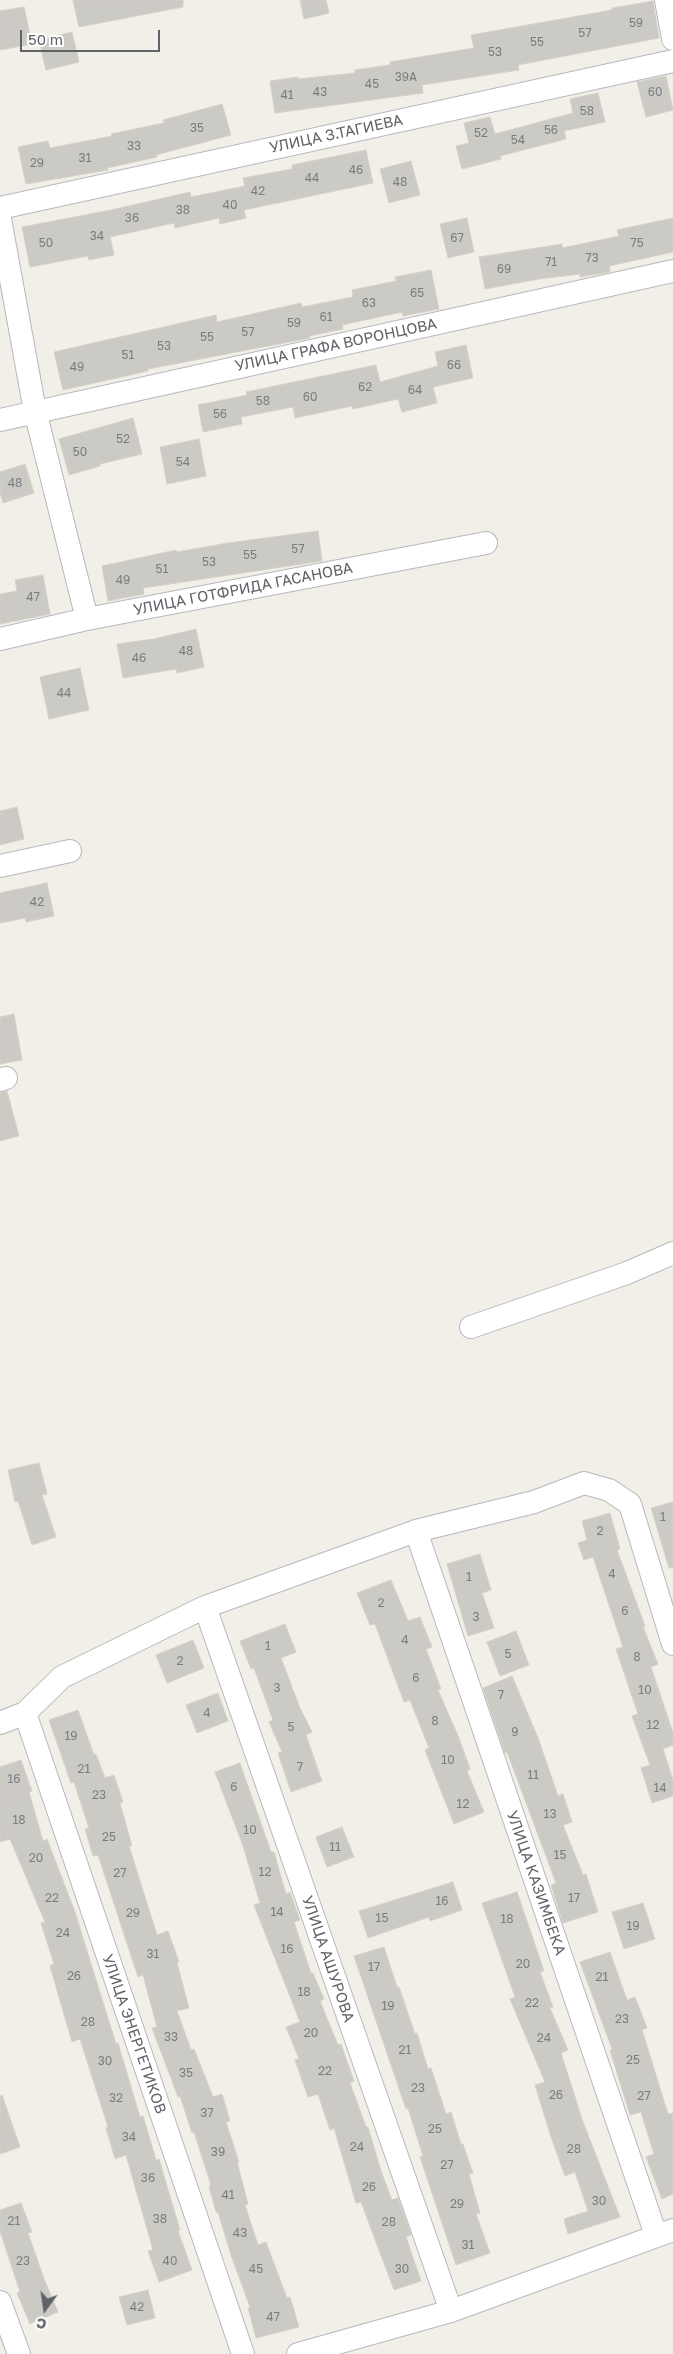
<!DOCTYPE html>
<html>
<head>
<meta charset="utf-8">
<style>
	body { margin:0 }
	#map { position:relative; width:673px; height:2354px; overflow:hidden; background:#f1efe8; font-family:"Golos Text",sans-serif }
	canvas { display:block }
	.north { position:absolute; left:20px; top:2284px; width:50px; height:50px; -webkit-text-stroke:4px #fff; paint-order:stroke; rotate:194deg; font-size:14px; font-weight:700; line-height:20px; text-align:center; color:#5f6368 }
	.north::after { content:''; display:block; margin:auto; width:18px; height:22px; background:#5f6368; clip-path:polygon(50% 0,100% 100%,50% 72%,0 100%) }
	.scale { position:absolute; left:20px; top:30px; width:140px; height:22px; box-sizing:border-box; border:2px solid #5f6368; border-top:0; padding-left:6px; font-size:15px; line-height:18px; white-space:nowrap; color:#5f6368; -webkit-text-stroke:4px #fff; paint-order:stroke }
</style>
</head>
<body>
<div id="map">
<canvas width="673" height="2354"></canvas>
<div class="north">С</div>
<div class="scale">50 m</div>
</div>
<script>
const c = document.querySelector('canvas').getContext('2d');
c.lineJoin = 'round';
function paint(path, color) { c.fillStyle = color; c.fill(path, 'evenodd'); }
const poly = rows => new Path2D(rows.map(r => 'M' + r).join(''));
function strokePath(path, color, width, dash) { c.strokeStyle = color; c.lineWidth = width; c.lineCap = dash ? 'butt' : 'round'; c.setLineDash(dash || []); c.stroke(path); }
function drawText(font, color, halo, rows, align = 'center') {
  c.font = font + ' "Golos Text",sans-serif'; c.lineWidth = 5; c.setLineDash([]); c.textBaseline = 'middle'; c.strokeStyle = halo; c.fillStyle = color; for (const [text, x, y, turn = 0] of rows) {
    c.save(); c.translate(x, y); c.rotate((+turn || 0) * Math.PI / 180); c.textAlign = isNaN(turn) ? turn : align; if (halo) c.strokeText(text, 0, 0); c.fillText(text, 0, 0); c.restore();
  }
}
const building = poly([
	[73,0,183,0,183,7,79,27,73,0],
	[300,0,326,0,329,13,304,19,300,0],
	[653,1,659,38,518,65,519,70,422,85,423,93,275,113,270,81,298,77,298,79,355,73,355,70,390,65,390,62,474,48,471,35,612,10,612,8,653,1],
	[24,7,32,44,0,50,0,11,24,7],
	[72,32,79,62,46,70,39,40,72,32],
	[666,76,673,110,646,117,637,82,666,76],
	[598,93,605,122,564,131,566,139,500,156,501,159,462,169,456,146,469,143,464,123,490,117,495,134,573,113,570,99,598,93],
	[222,104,231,135,156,155,157,157,107,168,108,170,26,184,18,147,48,141,50,148,112,136,111,134,164,123,163,120,222,104],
	[366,150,373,183,244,210,246,218,220,224,219,218,175,228,174,223,110,237,114,255,89,260,88,256,30,267,22,227,111,210,190,192,191,197,245,186,243,178,292,169,292,165,366,150],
	[411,161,420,195,389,203,380,169,411,161],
	[467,218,474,252,448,258,440,224,467,218],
	[673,218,673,252,609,266,610,271,609,272,580,277,580,274,539,279,485,289,479,257,562,244,562,248,619,236,617,230,673,218],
	[431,270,439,309,403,316,402,312,342,325,343,329,309,336,310,338,148,369,148,371,63,390,54,352,216,315,217,322,301,303,302,307,353,297,352,290,396,281,395,277,431,270],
	[466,345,473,378,433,387,437,403,402,412,398,399,353,409,352,406,295,418,293,407,241,417,242,424,203,432,198,405,247,395,246,392,376,365,380,382,438,366,435,352,466,345],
	[133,418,142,454,100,464,100,466,69,475,59,439,133,418],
	[199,439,206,476,167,484,160,447,199,439],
	[25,464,34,493,3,503,0,493,0,472,25,464],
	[318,531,322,561,143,588,144,594,108,601,102,566,176,550,177,552,228,543,318,531],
	[43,575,50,614,0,624,0,594,17,591,15,580,43,575],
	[196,629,204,667,177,673,176,669,123,678,117,644,154,639,196,629],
	[80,668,89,710,49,719,40,677,80,668],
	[17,807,24,839,0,845,0,811,17,807],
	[47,883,54,916,26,922,25,918,0,923,0,893,47,883],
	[14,1014,22,1060,0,1064,0,1017,14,1014],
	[7,1091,19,1136,0,1141,0,1093,7,1091],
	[39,1463,47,1494,42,1495,56,1537,32,1545,18,1501,15,1502,8,1470,39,1463],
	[673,1502,673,1567,669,1568,651,1508,673,1502],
	[610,1513,620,1549,617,1550,645,1626,643,1627,658,1664,651,1667,673,1733,673,1745,663,1749,673,1780,673,1796,652,1803,641,1768,650,1765,632,1716,638,1714,616,1649,623,1647,593,1557,584,1560,578,1543,587,1540,582,1521,610,1513],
	[480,1554,491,1590,482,1593,494,1628,468,1636,447,1564,480,1554],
	[391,1580,408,1621,420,1617,432,1647,426,1649,441,1689,438,1690,459,1738,470,1769,467,1771,484,1812,454,1824,425,1750,429,1748,410,1700,404,1702,375,1624,370,1625,357,1593,391,1580],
	[285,1624,296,1652,281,1658,300,1708,312,1732,306,1735,322,1781,291,1792,278,1753,282,1752,269,1722,273,1720,254,1668,251,1669,240,1641,285,1624],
	[516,1631,529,1665,500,1676,487,1642,516,1631],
	[193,1640,204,1668,167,1683,156,1655,193,1640],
	[512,1676,538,1738,558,1796,563,1794,572,1822,563,1825,583,1875,586,1874,598,1912,563,1923,551,1885,556,1883,507,1752,505,1753,483,1688,512,1676],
	[218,1693,228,1721,197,1733,186,1705,218,1693],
	[78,1710,94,1755,96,1754,105,1778,114,1775,123,1802,120,1803,132,1846,129,1846,157,1935,168,1931,179,1962,177,1963,189,2008,177,2011,191,2050,194,2049,213,2097,222,2094,230,2121,226,2122,239,2162,237,2162,248,2204,245,2205,258,2245,266,2242,287,2298,290,2297,299,2327,256,2338,248,2308,250,2307,231,2255,218,2212,216,2212,209,2186,211,2185,194,2132,192,2133,180,2096,178,2097,152,2028,157,2027,143,1975,138,1977,98,1855,93,1856,85,1829,89,1828,74,1782,71,1783,49,1720,78,1710],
	[21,1760,32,1791,29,1792,43,1841,47,1839,75,1912,116,2044,118,2043,140,2117,143,2116,156,2160,159,2159,180,2230,178,2231,192,2270,159,2282,148,2251,153,2250,126,2155,115,2159,106,2128,108,2127,80,2039,72,2042,50,1966,54,1964,41,1923,45,1922,10,1839,0,1842,0,1767,21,1760],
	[240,1763,271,1852,274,1852,286,1894,290,1892,300,1920,294,1922,311,1973,313,1973,324,1999,320,2001,338,2045,341,2044,354,2081,350,2083,366,2127,368,2127,381,2171,392,2200,398,2198,411,2235,406,2237,421,2281,394,2290,361,2202,356,2203,334,2128,330,2130,318,2094,308,2097,295,2060,299,2059,286,2027,300,2022,254,1905,260,1903,243,1846,215,1772,240,1763],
	[342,1827,354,1857,327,1867,316,1837,342,1827],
	[453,1882,462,1910,430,1921,429,1917,368,1938,359,1911,453,1882],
	[517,1892,544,1971,540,1972,553,2007,550,2008,568,2050,561,2053,583,2122,620,2217,568,2234,564,2219,588,2211,575,2172,565,2176,550,2134,535,2085,545,2082,510,1999,515,1997,482,1903,517,1892],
	[643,1903,655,1939,624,1949,612,1912,643,1903],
	[384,1947,397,1987,399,1987,415,2034,417,2033,428,2069,431,2068,446,2114,451,2112,461,2144,463,2144,473,2173,469,2174,480,2213,476,2214,490,2253,456,2265,420,2157,423,2156,408,2108,406,2109,354,1956,384,1947],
	[610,1952,627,2000,635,1997,647,2028,642,2030,668,2114,673,2113,673,2194,662,2199,646,2157,654,2154,641,2112,630,2115,610,2050,612,2049,580,1962,610,1952],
	[2,2095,20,2147,0,2154,0,2096,2,2095],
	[21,2203,32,2232,28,2233,44,2279,58,2312,30,2324,17,2293,20,2292,0,2231,0,2210,21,2203],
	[148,2290,155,2318,127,2325,119,2297,148,2290]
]);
paint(building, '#cccac5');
strokePath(building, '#d6d1c6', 1);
const minor = poly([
	[666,0,673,39],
	[0,208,673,61],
	[0,219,35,411,87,619],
	[0,420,673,271],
	[0,639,87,619,486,543],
	[0,866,70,851],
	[0,1080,6,1078],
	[471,1327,627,1273,673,1253],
	[416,1531,656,2235],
	[205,1607,451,2311],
	[25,1713,243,2354],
	[0,1723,25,1713,62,1677,205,1607,416,1531,534,1502,584,1483,609,1490,630,1504,673,1644],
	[0,2302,19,2354],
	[298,2354,451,2311,673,2230]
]);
strokePath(minor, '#b5b8bc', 24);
strokePath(minor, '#fff', 22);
drawText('12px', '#7a7d7f', null, [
	["59",636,23],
	["57",585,33],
	["55",537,42],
	["53",495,52],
	["39А",406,77],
	["45",372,84],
	["43",320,92],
	["60",655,92],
	["41",287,95],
	["58",587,111],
	["35",197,128],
	["56",551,130],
	["52",481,133],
	["54",518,140],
	["33",134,146],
	["31",85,158],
	["29",37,163],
	["46",356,170],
	["44",312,178],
	["48",400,182],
	["42",258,191],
	["40",230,205],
	["38",183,210],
	["36",132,218],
	["34",97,236],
	["67",457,238],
	["50",46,243],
	["75",637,243],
	["73",592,258],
	["71",551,262],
	["69",504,269],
	["65",417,293],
	["63",369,303],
	["61",326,317],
	["59",294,323],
	["57",248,332],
	["55",207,337],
	["53",164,346],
	["51",128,355],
	["66",454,365],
	["49",77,367],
	["62",365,387],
	["64",415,390],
	["60",310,397],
	["58",263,401],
	["56",220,414],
	["52",123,439],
	["50",80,452],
	["54",183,462],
	["48",15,483],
	["57",298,549],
	["55",250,555],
	["53",209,562],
	["51",162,569],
	["49",123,580],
	["47",33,597],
	["48",186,651],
	["46",139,658],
	["44",64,693],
	["42",37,902],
	["1",663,1517],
	["2",600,1531],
	["4",612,1574],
	["1",469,1577],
	["2",381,1603],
	["6",625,1611],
	["3",476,1617],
	["4",405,1640],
	["1",268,1646],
	["5",508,1654],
	["8",637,1657],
	["2",180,1661],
	["6",416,1678],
	["3",277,1688],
	["10",645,1690],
	["7",501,1695],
	["4",207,1713],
	["8",435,1721],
	["12",653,1725],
	["5",291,1727],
	["9",515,1732],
	["19",71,1736],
	["10",448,1760],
	["7",300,1767],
	["21",84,1769],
	["11",533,1775],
	["16",14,1779],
	["6",234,1787],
	["14",660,1788],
	["23",99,1795],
	["12",463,1804],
	["13",550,1814],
	["18",19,1820],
	["10",250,1830],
	["25",109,1837],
	["11",335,1847],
	["15",560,1855],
	["20",36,1858],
	["12",265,1872],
	["27",120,1873],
	["22",52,1898],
	["17",574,1898],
	["16",442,1901],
	["14",277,1912],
	["29",133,1913],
	["15",382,1918],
	["18",507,1919],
	["19",633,1926],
	["24",63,1933],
	["16",287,1949],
	["31",153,1954],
	["20",523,1964],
	["17",374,1967],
	["26",74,1976],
	["21",602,1977],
	["18",304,1992],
	["22",532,2003],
	["19",388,2006],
	["23",622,2019],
	["28",88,2022],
	["20",311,2033],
	["33",171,2037],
	["24",544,2038],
	["21",405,2050],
	["25",633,2060],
	["30",105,2061],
	["22",325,2071],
	["35",186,2073],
	["23",418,2088],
	["26",556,2095],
	["27",644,2096],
	["32",116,2098],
	["37",207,2113],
	["25",435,2129],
	["34",129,2137],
	["24",357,2147],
	["28",574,2149],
	["39",218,2152],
	["27",447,2165],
	["36",148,2178],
	["26",369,2187],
	["41",228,2195],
	["30",599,2201],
	["29",457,2204],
	["38",160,2219],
	["21",14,2221],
	["28",389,2222],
	["43",240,2233],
	["31",468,2245],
	["23",23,2261],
	["40",170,2261],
	["45",256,2269],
	["30",402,2269],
	["42",137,2307],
	["47",273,2317]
]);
drawText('15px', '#5f6368', '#fff', [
	["УЛИЦА З.ТАГИЕВА",336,134,-12],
	["УЛИЦА ГРАФА ВОРОНЦОВА",336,345,-12],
	["УЛИЦА ГОТФРИДА ГАСАНОВА",243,589,-11],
	["УЛИЦА КАЗИМБЕКА",536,1883,71],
	["УЛИЦА АШУРОВА",328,1959,71],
	["УЛИЦА ЭНЕРГЕТИКОВ",134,2034,71]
]);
</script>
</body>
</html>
